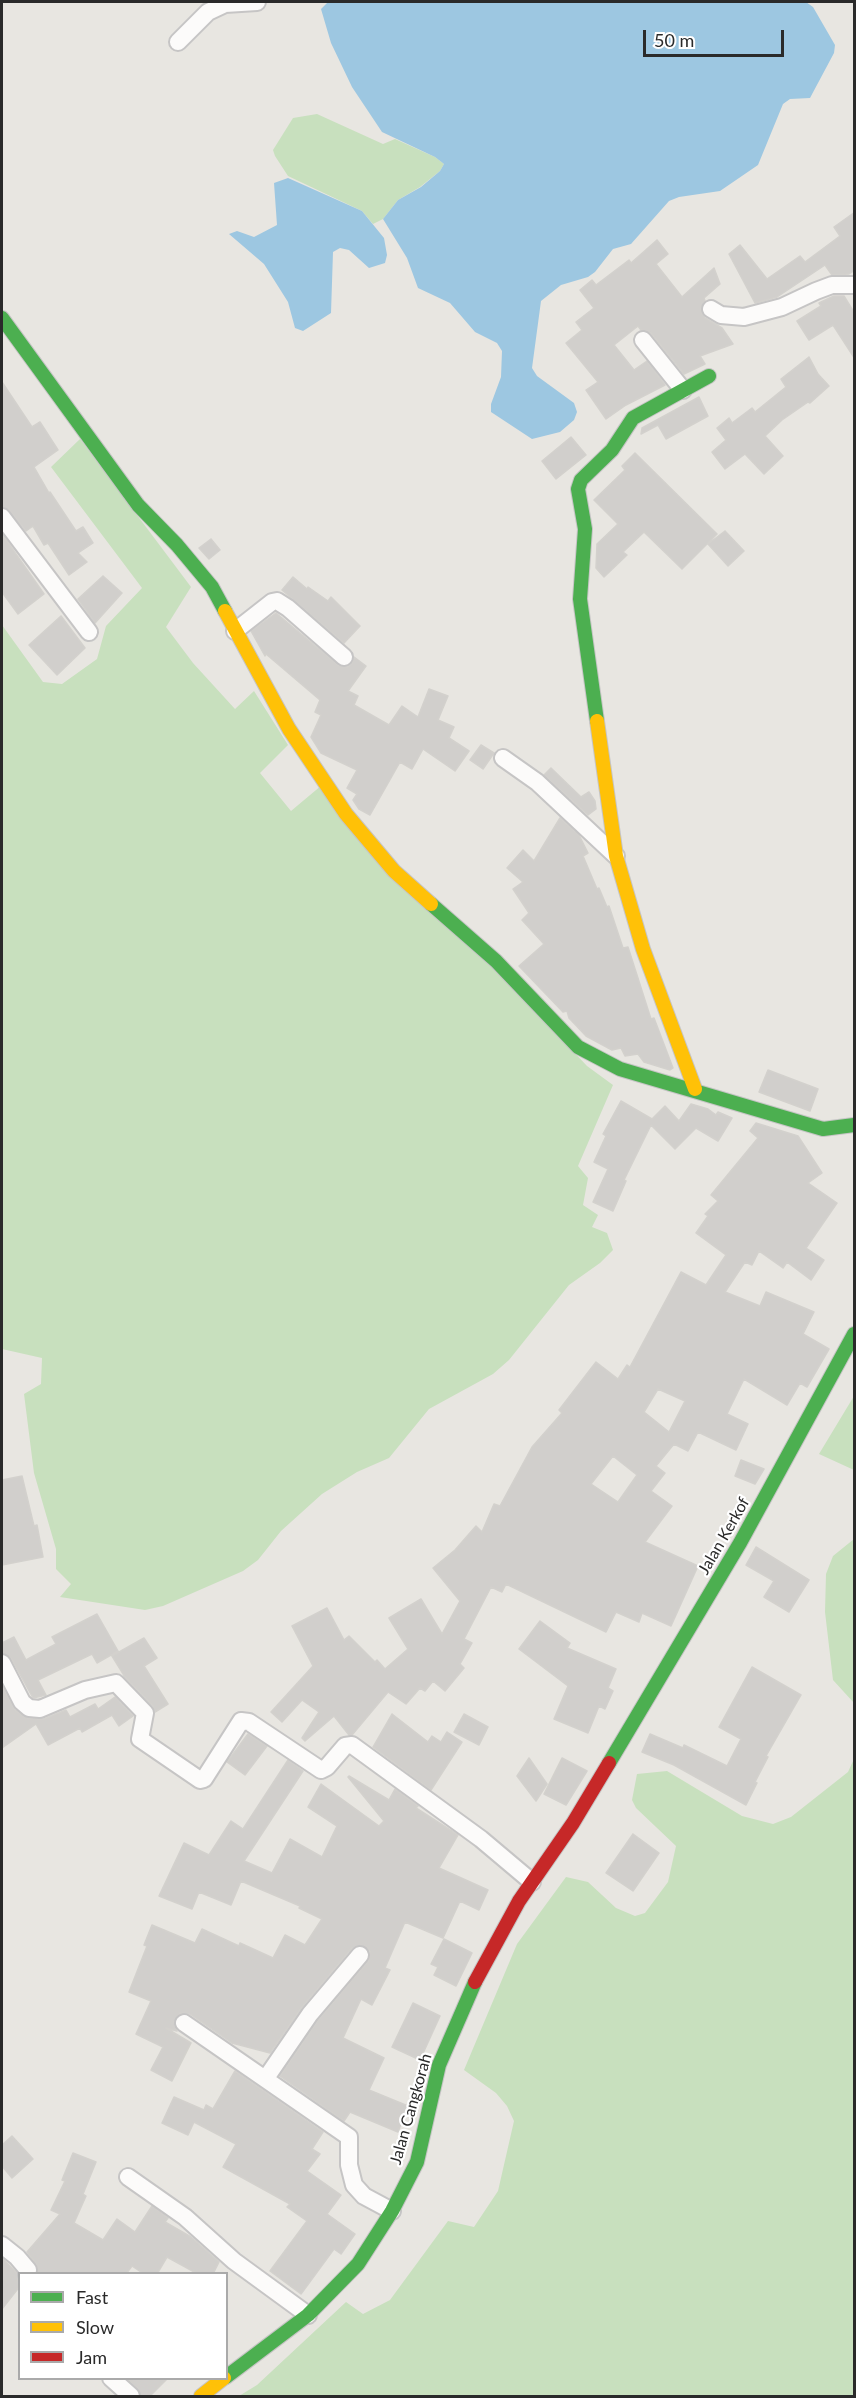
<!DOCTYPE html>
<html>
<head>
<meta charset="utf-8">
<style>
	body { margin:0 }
	#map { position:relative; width:856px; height:2398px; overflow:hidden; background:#e8e6e1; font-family:Lato,sans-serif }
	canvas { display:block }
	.frame { position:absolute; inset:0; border:3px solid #2a2a2a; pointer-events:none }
	.legend { position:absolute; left:18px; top:2272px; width:210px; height:108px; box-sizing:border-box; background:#fff; border:2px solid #aaa; margin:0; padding:8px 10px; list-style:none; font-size:18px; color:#2a2a2a }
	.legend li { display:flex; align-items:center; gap:12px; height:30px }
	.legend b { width:30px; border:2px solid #aaa }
	.scale { position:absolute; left:643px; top:30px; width:141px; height:27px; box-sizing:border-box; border:3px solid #2a2a2a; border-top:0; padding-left:8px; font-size:18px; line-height:21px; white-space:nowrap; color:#2a2a2a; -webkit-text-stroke:4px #fff; paint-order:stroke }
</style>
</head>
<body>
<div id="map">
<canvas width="856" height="2398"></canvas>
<div class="frame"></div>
<ul class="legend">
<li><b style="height:8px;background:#4caf50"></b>Fast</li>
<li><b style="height:8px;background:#ffc107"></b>Slow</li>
<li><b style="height:8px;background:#c62828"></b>Jam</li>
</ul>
<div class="scale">50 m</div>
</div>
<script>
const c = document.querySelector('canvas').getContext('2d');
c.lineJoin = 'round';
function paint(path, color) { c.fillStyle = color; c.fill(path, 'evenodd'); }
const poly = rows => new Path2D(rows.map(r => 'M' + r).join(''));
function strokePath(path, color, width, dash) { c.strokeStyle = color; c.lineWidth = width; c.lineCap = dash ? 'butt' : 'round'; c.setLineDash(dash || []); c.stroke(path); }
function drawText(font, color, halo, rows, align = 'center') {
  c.font = font + ' Lato,sans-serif'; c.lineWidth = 4.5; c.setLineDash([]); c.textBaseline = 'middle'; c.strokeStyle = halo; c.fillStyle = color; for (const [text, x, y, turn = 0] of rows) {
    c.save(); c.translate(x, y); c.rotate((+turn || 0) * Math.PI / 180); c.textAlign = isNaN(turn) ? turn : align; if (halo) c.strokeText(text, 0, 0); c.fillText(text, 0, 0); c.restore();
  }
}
paint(poly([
	[317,114,383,144,395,139,435,157,444,164,440,171,420,187,398,200,383,219,373,224,362,211,288,176,275,156,273,150,293,118],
	[80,439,191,587,166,627,193,663,235,709,254,691,288,745,260,773,291,811,322,785,587,1066,613,1085,578,1166,588,1178,583,1205,598,1215,592,1227,607,1233,613,1250,600,1263,569,1285,509,1360,493,1374,429,1409,389,1458,357,1472,322,1494,281,1531,258,1560,243,1571,163,1606,145,1610,60,1597,71,1584,56,1569,56,1549,34,1473,24,1394,41,1384,42,1358,2,1349,2,625,43,682,62,684,97,659,106,626,142,588,51,467],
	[854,1396,854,1470,819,1454],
	[854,1539,854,1703,833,1680,825,1612,826,1574,833,1556],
	[854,1759,854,2396,239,2396,257,2385,346,2302,363,2314,390,2300,448,2221,474,2227,498,2191,514,2121,507,2106,496,2093,464,2070,517,1944,566,1877,588,1882,616,1908,635,1916,645,1913,668,1882,676,1846,636,1808,632,1800,637,1774,667,1771,742,1816,773,1824,791,1817,848,1772]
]), '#c8e0be');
paint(poly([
	[328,2,806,2,813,7,835,45,834,53,810,98,790,99,783,104,758,165,720,191,679,197,669,201,631,244,613,249,595,272,588,277,561,285,541,301,532,368,537,376,574,403,577,412,574,420,560,432,532,439,491,412,491,404,501,377,502,351,497,343,475,332,450,303,418,288,407,258,383,219,398,200,421,187,440,171,444,164,435,157,382,132,352,87,331,43,321,9],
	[288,178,362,211,384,238,387,255,385,263,369,268,349,250,340,248,333,252,331,313,303,331,295,328,288,302,264,264,229,234,237,231,254,237,277,225,274,183]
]), '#9dc7e1');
const building = poly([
	[855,212,855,270,849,274,832,275,825,265,777,297,755,303,729,254,740,245,767,279,800,256,805,262,840,236,834,227,855,212],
	[657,240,668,254,656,264,682,297,714,268,720,284,704,298,705,301,701,309,705,318,722,328,733,344,700,356,705,364,684,374,651,333,641,330,638,326,614,345,634,370,647,361,665,385,626,405,606,419,586,390,598,382,566,343,582,330,576,322,594,308,580,290,592,280,596,285,629,260,631,263,657,240],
	[834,296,844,296,855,314,855,359,833,325,809,340,797,321,821,306,819,303,834,296],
	[809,357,818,374,829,386,810,403,808,402,782,420,765,436,783,456,764,474,745,454,725,469,712,452,726,440,717,428,729,418,732,423,752,408,755,412,786,387,781,379,809,357],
	[2,382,32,427,40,422,58,450,34,467,49,493,50,492,76,531,83,527,93,543,78,553,87,562,69,575,48,543,44,545,33,526,26,531,10,511,2,507,2,382],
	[699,397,708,416,666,439,658,425,641,434,642,428,699,397],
	[571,437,586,455,556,479,542,461,571,437],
	[635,453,717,534,682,569,644,532,623,552,627,555,604,577,596,568,597,544,618,524,594,500,625,470,622,466,635,453],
	[725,531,744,551,728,566,708,544,725,531],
	[2,534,44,594,18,614,2,592,2,534],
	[211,539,220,550,209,559,199,548,211,539],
	[103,576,122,593,95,623,78,599,103,576],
	[293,577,307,589,308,587,328,601,331,597,360,626,344,643,282,590,293,577],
	[276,613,338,665,348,667,352,663,354,657,366,666,348,691,358,696,354,705,389,725,402,706,418,717,429,689,448,696,438,720,454,727,449,738,469,751,455,771,423,749,412,769,400,762,370,815,359,809,353,800,357,794,347,788,357,770,321,753,311,737,321,715,315,712,320,700,266,654,265,656,251,631,276,613],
	[61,616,85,648,57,675,29,645,61,616],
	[481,745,494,753,483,769,470,760,481,745],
	[551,768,581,797,589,792,595,801,596,809,588,815,544,775,551,768],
	[560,818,579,835,588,853,583,856,597,889,599,888,607,907,609,906,623,948,628,947,651,1019,654,1018,673,1068,670,1070,644,1062,638,1054,625,1056,621,1048,612,1050,586,1036,569,1018,567,1011,563,1012,519,966,544,944,522,920,529,913,513,889,523,882,507,868,523,850,534,861,560,818],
	[768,1070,818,1089,810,1111,759,1092,768,1070],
	[621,1101,652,1119,665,1106,679,1121,691,1104,708,1109,716,1115,718,1112,732,1118,718,1141,696,1128,675,1149,651,1125,624,1180,626,1181,613,1211,593,1202,608,1169,594,1162,606,1136,603,1134,621,1101],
	[756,1123,798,1136,822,1173,808,1183,837,1203,806,1248,824,1260,811,1280,787,1262,783,1268,759,1251,752,1265,745,1262,725,1292,760,1306,766,1292,814,1312,803,1334,829,1349,807,1387,800,1383,787,1405,744,1379,727,1414,748,1424,736,1450,698,1432,688,1451,674,1444,656,1466,665,1473,651,1491,672,1506,645,1542,698,1566,671,1626,642,1613,639,1622,616,1612,606,1632,506,1584,502,1592,491,1587,464,1639,472,1643,460,1664,464,1668,445,1691,433,1681,425,1691,420,1688,406,1704,388,1692,352,1735,349,1735,334,1716,305,1741,302,1738,319,1712,302,1700,282,1722,271,1712,313,1666,292,1626,327,1608,344,1640,349,1636,375,1662,377,1660,385,1669,408,1649,389,1618,421,1599,442,1634,460,1601,433,1568,455,1550,476,1526,482,1532,494,1504,500,1506,532,1447,562,1413,559,1410,596,1362,618,1379,627,1365,630,1367,681,1272,706,1285,726,1255,696,1233,708,1216,705,1214,718,1201,711,1195,758,1138,750,1131,756,1123],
	[658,1389,685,1401,669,1432,644,1412,658,1389],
	[613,1456,637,1475,618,1502,591,1484,613,1456],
	[741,1460,764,1469,755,1484,735,1476,741,1460],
	[22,1476,34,1526,37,1525,43,1557,2,1565,2,1480,22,1476],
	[756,1547,809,1580,789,1612,764,1597,774,1581,746,1565,756,1547],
	[97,1614,118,1651,97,1663,92,1654,38,1680,46,1695,33,1698,11,1658,2,1653,2,1643,14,1637,26,1660,56,1644,52,1637,97,1614],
	[540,1621,570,1643,567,1648,616,1669,608,1688,613,1691,605,1709,599,1706,588,1733,554,1719,568,1686,519,1649,540,1621],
	[144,1638,157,1658,144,1666,168,1704,155,1712,153,1706,125,1677,112,1656,144,1638],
	[752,1667,801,1695,766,1756,768,1757,755,1782,757,1783,746,1805,674,1765,642,1752,650,1734,683,1748,684,1745,727,1766,741,1739,719,1727,752,1667],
	[2,1685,15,1710,28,1718,44,1719,66,1710,70,1717,95,1704,98,1709,115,1697,133,1716,119,1726,112,1715,82,1732,80,1728,48,1745,36,1724,2,1748,2,1685],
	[392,1714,428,1742,432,1736,441,1742,447,1732,462,1742,431,1790,373,1747,392,1714],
	[464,1714,488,1727,479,1745,454,1732,464,1714],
	[248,1734,267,1746,245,1775,227,1762,248,1734],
	[529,1758,547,1784,536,1801,517,1776,529,1758],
	[562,1758,587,1771,566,1805,544,1794,562,1758],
	[288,1760,303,1771,244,1861,272,1873,290,1839,322,1857,337,1826,308,1807,321,1784,379,1826,384,1821,348,1777,349,1776,389,1800,395,1789,418,1806,416,1808,458,1835,439,1868,488,1890,479,1910,460,1901,443,1938,405,1922,385,1968,390,1970,372,2005,361,1999,343,2038,384,2058,369,2090,408,2106,398,2132,350,2112,344,2121,280,2076,318,2020,368,1961,370,1951,362,1945,352,1948,302,2007,270,2053,232,2043,190,2014,180,2013,174,2022,177,2031,166,2028,191,2043,172,2081,151,2070,163,2047,136,2034,151,2001,129,1992,147,1946,144,1945,152,1925,195,1943,202,1929,239,1946,240,1943,273,1958,285,1935,305,1945,322,1919,299,1908,300,1906,241,1881,231,1905,199,1892,192,1909,159,1896,184,1843,209,1855,231,1821,243,1829,288,1760],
	[633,1834,659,1853,633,1891,606,1873,633,1834],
	[444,1939,472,1953,456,1986,434,1975,438,1967,431,1964,444,1939],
	[413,2003,440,2016,420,2060,392,2047,413,2003],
	[235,2071,323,2132,312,2149,320,2154,307,2171,341,2195,327,2214,355,2234,341,2254,334,2249,301,2294,270,2271,307,2221,287,2207,290,2204,223,2167,236,2144,194,2122,188,2135,162,2123,174,2097,204,2110,206,2105,213,2109,235,2071],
	[12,2136,33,2159,12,2178,2,2166,2,2145,12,2136],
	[73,2153,96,2162,83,2194,86,2196,74,2223,103,2240,117,2219,135,2232,152,2206,168,2218,165,2222,191,2237,219,2262,213,2274,198,2274,167,2257,157,2274,144,2274,132,2266,126,2274,38,2274,36,2264,27,2252,60,2214,51,2210,65,2181,62,2180,73,2153],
	[2,2258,17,2273,20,2281,20,2286,2,2309,2,2258],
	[127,2379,167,2379,149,2397,141,2397,138,2389,127,2379]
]);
paint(building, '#d1cfcc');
strokePath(building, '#d3d1cd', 1.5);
const street = poly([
	[178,42,208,12,225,4,257,2],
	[711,309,721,315,744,317,782,307,816,291,832,285,854,285],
	[643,340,683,390],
	[2,517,89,632],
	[235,631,272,602,277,601,288,608,344,657],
	[503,758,537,782,616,856],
	[2,1663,22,1702,29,1708,40,1709,85,1690,116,1683,145,1713,140,1739,200,1780,204,1779,241,1721,249,1722,321,1770,327,1767,345,1746,352,1745,481,1839,532,1882],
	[184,2023,349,2137,349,2165,354,2185,364,2196,392,2211],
	[266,2078,310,2014,360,1955],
	[128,2177,185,2217,234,2261,308,2315],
	[2,2245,17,2257,28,2270,27,2274],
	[111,2378,131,2396]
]);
const fast = poly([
	[2,318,138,505,177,545,212,587,225,611],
	[597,721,580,599,585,529,578,489,581,480,612,450,633,418,709,376],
	[431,904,496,961,578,1047,620,1069,823,1129,854,1125],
	[609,1763,740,1543,854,1334],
	[226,2377,308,2315,358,2264,392,2211,417,2162,439,2065,475,1982]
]);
const slow = poly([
	[225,611,289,729,346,814,394,871,431,904],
	[597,721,616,856,643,949,695,1089],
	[201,2396,224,2378]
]);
const jam = poly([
	[475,1982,519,1901,573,1823,609,1763]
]);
strokePath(street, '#c6c5c5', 20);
strokePath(fast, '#c6c5c5', 16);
strokePath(slow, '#c6c5c5', 16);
strokePath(jam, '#c6c5c5', 16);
strokePath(street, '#fcfbfa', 16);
strokePath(fast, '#4caf50', 14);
strokePath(slow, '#ffc107', 14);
strokePath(jam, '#c62828', 14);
drawText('16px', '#2a2a2a', '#fff', [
	["Jalan Kerkof",724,1536,-60],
	["Jalan Cangkorah",411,2109,-74]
]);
</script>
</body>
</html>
